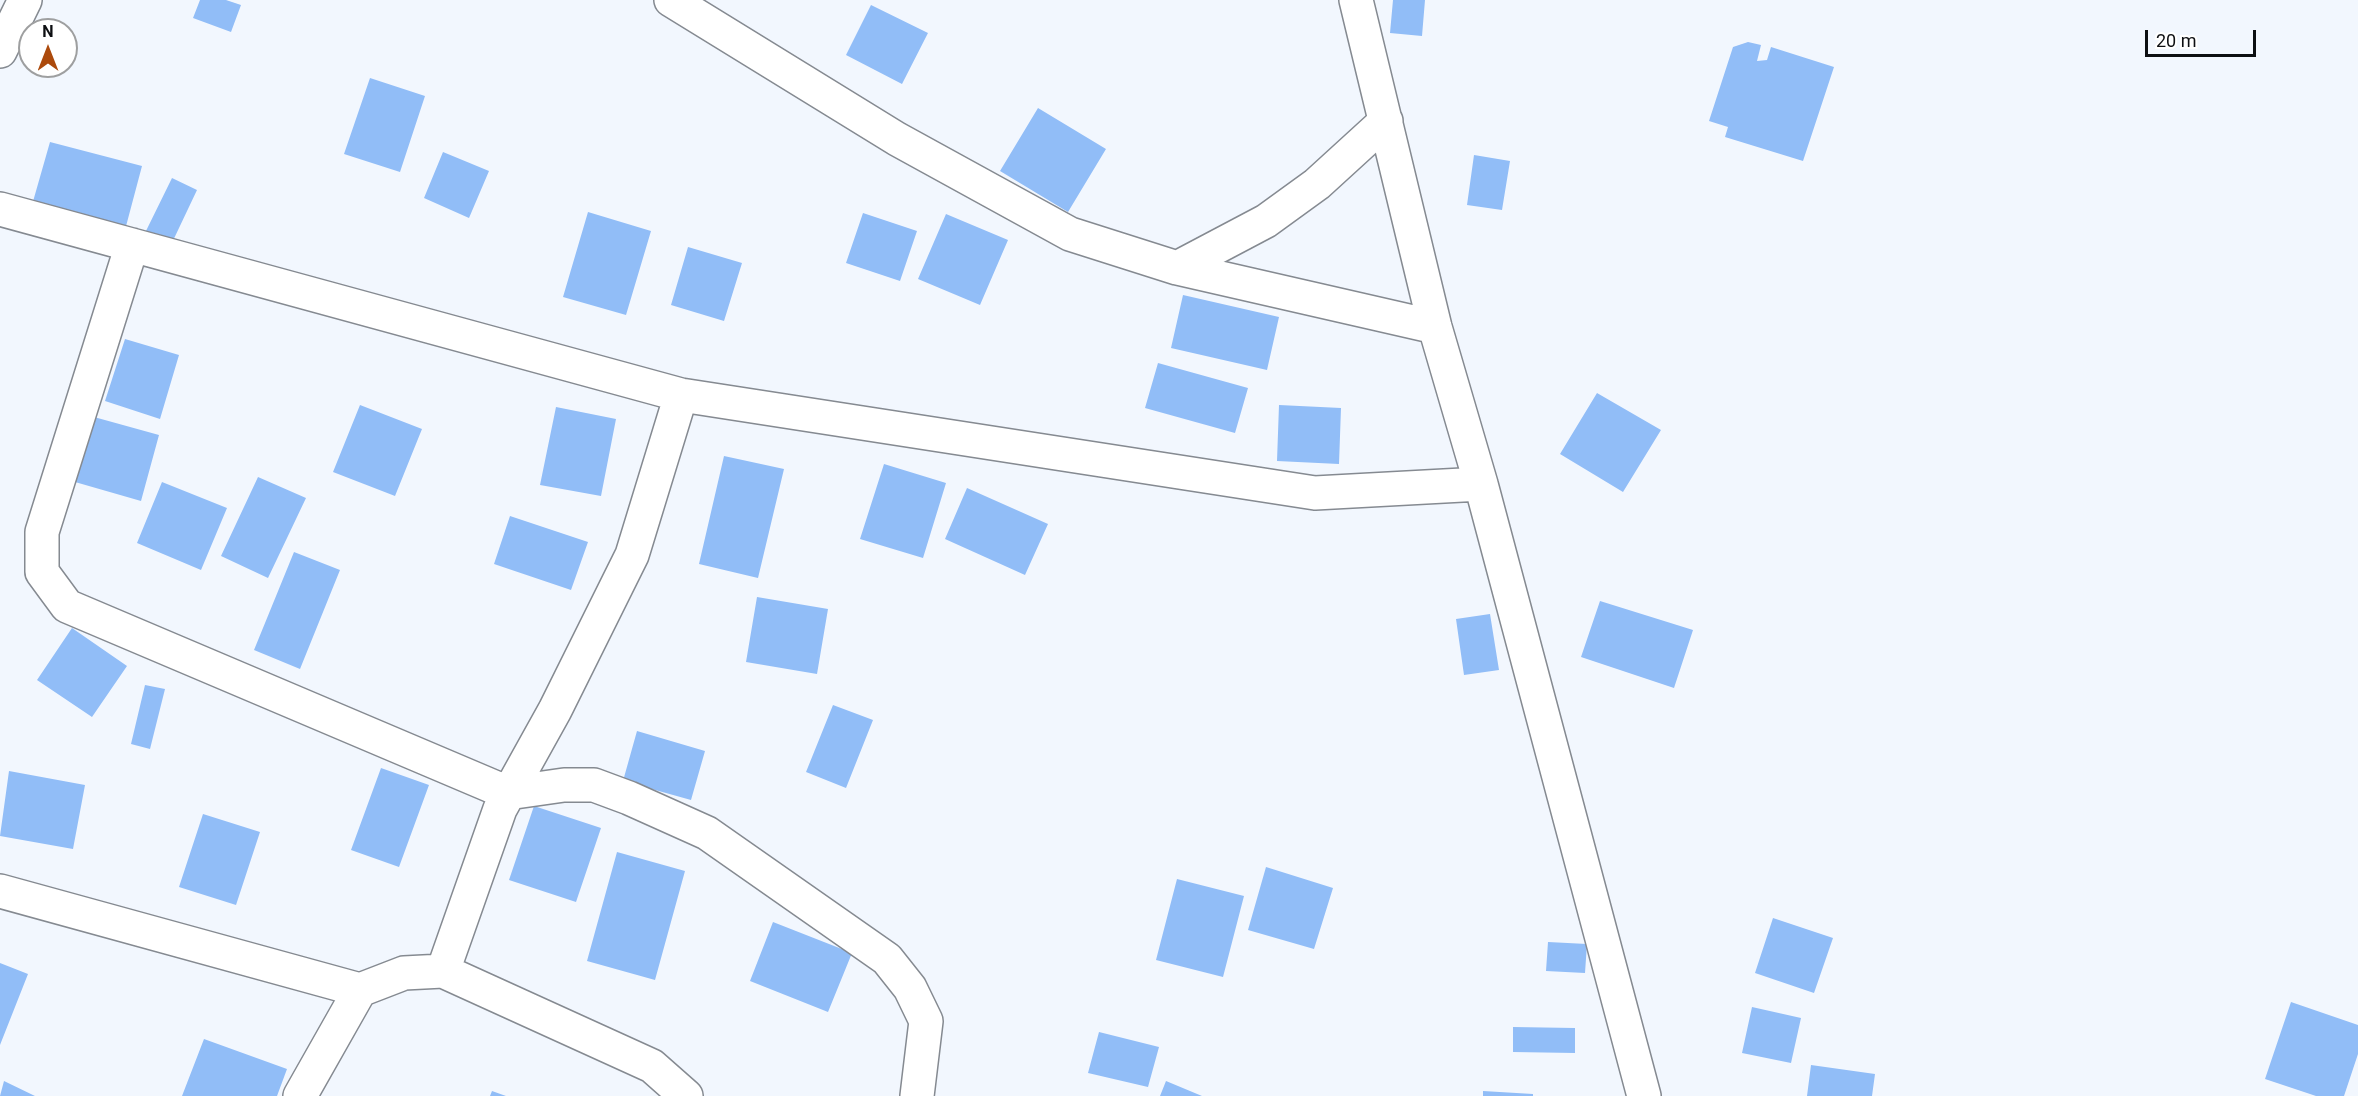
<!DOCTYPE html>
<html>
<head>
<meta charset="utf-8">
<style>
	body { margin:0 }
	#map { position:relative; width:2358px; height:1096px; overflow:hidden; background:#f2f7fe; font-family:Roboto,sans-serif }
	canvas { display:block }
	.north { position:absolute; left:18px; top:18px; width:60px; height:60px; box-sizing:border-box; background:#fff; border:2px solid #9e9fa0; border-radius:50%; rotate:0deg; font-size:16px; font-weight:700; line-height:24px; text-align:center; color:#0d0f12 }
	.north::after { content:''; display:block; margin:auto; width:21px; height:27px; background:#ac4a0c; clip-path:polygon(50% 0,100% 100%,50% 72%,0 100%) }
	.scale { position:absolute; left:2145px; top:30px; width:111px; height:27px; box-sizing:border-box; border:3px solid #0d0f12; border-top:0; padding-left:8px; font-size:18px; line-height:21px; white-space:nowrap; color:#0d0f12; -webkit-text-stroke:4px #fff; paint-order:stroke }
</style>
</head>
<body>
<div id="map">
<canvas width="2358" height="1096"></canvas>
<div class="north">N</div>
<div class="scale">20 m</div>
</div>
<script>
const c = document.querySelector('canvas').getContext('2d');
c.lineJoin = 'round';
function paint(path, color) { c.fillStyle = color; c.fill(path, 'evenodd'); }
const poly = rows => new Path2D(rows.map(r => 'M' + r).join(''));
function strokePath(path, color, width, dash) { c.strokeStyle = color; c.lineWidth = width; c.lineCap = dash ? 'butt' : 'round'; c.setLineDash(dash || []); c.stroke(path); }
paint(poly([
	[200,0,226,0,241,5,231,32,193,18],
	[1393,0,1425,0,1422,36,1390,33],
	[871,5,928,33,902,84,846,55],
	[1748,42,1761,45,1757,61,1767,60,1771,47,1834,67,1803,161,1725,137,1728,127,1709,121,1733,47],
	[370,78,425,96,400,172,344,154],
	[1038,108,1106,149,1068,212,1000,171],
	[50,142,142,166,125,230,32,205],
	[443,152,489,171,469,218,424,198],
	[1474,155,1510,161,1502,210,1467,205],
	[172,178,197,190,170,247,144,235],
	[588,212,651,231,626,315,563,297],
	[863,213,917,231,900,281,846,263],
	[946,214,1008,240,980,305,918,279],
	[688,247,742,263,724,321,671,305],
	[1183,295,1279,317,1267,370,1171,348],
	[125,339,179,355,160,419,105,401],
	[1158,363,1248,388,1235,433,1145,408],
	[1597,393,1661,430,1623,492,1560,454],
	[360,405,422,429,395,496,333,472],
	[1279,405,1341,408,1339,464,1277,461],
	[556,407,616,419,601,496,540,485],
	[94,417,159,435,141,501,75,482],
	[724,456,784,469,758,578,699,564],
	[884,464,946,483,923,558,860,539],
	[258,477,306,498,268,578,221,556],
	[162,482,227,508,201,570,137,543],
	[967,488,1048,524,1025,575,945,539],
	[510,516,588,542,571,590,494,564],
	[294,552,340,570,300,669,254,650],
	[757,597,828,609,817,674,746,662],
	[1600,601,1693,630,1674,688,1581,657],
	[1490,614,1499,670,1464,675,1456,619],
	[72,628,127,666,92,717,37,680],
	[145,685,165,689,150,749,131,744],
	[833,705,873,720,846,788,806,772],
	[637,731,705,751,691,800,623,781],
	[381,768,429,785,399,867,351,850],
	[9,771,85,785,73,849,0,836],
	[534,806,601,828,576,902,509,880],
	[203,814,260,832,236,905,179,887],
	[617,852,685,871,655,980,587,961],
	[1266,867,1333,888,1314,949,1248,930],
	[1177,879,1244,896,1223,977,1156,960],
	[1773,918,1833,938,1814,993,1755,973],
	[773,922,852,953,828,1012,750,981],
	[1548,942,1587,944,1585,973,1546,971],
	[0,963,28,974,0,1045],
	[2291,1002,2358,1025,2358,1054,2344,1096,2316,1096,2265,1079],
	[1752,1007,1801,1018,1791,1063,1742,1053],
	[1513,1027,1575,1028,1575,1053,1513,1052],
	[1099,1032,1159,1047,1148,1087,1088,1073],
	[204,1039,287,1069,277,1096,182,1096],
	[1811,1065,1875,1074,1872,1096,1807,1096],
	[4,1081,35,1096,0,1096],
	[1166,1081,1202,1096,1160,1096],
	[492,1091,506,1096,490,1096],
	[1483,1091,1533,1094,1533,1096,1483,1096]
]), '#91bdf7');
const minor = poly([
	[671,0,897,139,1070,234,1177,268,1435,327],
	[1356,0,1435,327,1481,484,1644,1096],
	[0,51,25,0],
	[0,209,681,395,1315,493,1481,484],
	[132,245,42,532,42,572,67,606,508,793,564,785,594,785,629,798,707,833,887,959,910,988,926,1021,917,1096],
	[1177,268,1266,221,1317,184,1386,121],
	[681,395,632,555,555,710,500,809,443,971,652,1066,686,1096],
	[0,891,360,990],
	[300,1096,360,990,404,973,443,971]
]);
strokePath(minor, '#858a91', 36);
strokePath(minor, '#fff', 33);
</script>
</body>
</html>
